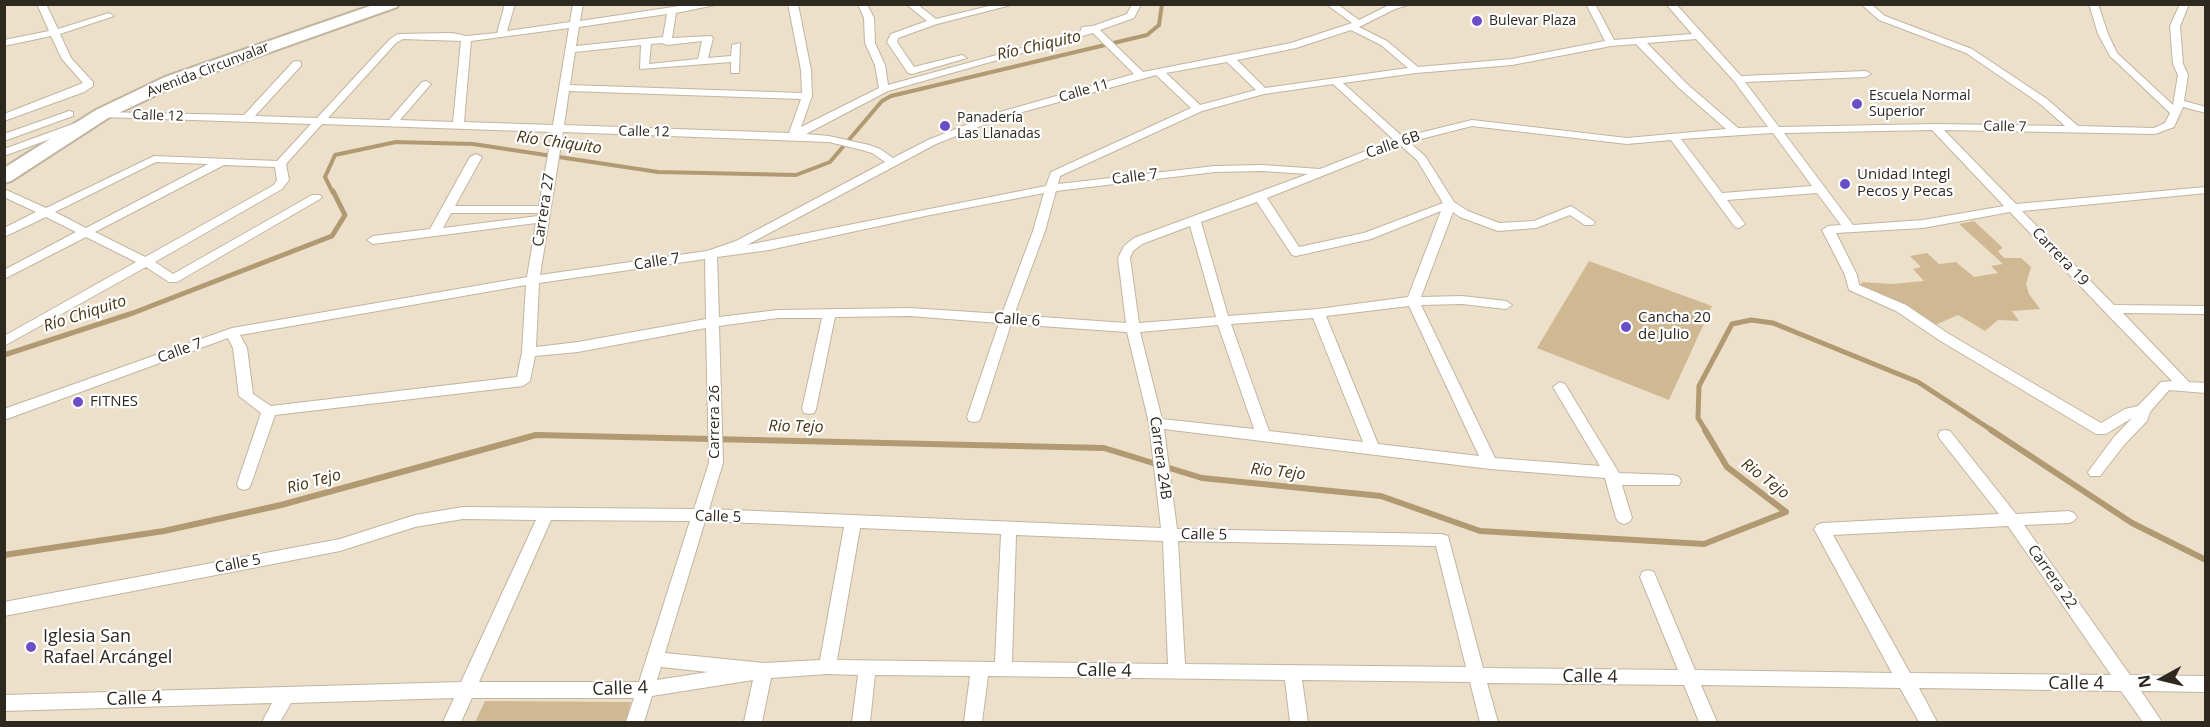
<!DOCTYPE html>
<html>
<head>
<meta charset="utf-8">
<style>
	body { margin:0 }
	#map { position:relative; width:2210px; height:727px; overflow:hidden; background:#ede0cb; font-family:"Open Sans",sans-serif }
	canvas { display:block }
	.frame { position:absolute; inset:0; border:6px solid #2d2820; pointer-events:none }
	.north { position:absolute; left:2132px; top:649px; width:60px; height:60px; -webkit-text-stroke:4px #fff; paint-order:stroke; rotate:262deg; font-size:16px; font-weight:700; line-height:24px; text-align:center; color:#2d2820 }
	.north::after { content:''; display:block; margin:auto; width:21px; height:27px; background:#2d2820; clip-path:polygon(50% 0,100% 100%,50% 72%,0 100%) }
</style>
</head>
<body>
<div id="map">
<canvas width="2210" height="727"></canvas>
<div class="frame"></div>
<div class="north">N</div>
</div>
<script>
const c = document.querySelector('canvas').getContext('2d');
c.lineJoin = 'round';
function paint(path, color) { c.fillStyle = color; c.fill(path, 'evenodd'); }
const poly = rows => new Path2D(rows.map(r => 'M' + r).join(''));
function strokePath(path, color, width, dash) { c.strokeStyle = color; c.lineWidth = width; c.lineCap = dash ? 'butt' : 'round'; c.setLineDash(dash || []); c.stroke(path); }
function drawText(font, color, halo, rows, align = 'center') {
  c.font = font + ' "Open Sans",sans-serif'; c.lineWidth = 4.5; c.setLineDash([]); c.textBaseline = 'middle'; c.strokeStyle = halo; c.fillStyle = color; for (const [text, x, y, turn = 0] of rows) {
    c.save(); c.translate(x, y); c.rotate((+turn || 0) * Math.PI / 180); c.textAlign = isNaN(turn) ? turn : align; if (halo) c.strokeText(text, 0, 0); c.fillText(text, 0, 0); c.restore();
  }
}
paint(poly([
	[1974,221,2003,248,1998,251,2004,258,2021,258,2031,267,2026,284,2029,294,2040,309,2012,311,2019,321,1998,320,1985,331,1958,315,1935,325,1860,289,1862,282,1892,284,1924,281,1913,269,1921,267,1910,256,1927,253,1939,264,1956,262,1974,277,1998,273,1991,266,2003,264,1959,224],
	[1589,261,1712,306,1669,400,1537,348],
	[485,701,631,702,626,722,475,722]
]), '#d0b992');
strokePath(poly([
	[333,193,325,177,335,155,396,142,473,144,658,172,796,175,830,162,882,101,891,96,1147,35,1159,25,1162,4]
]), '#b19972', 4);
strokePath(poly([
	[4,355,133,313,332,236,345,215,333,191],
	[1706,431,1698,418,1699,386,1732,324,1751,320,1773,323,1918,382,1993,431]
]), '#b19972', 5);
strokePath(poly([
	[1991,430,2132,523,2206,560],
	[4,555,164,531,281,505,536,435,1104,448,1202,478,1381,496,1480,531,1704,544,1786,512,1727,467,1705,430]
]), '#b19972', 6);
const minor = poly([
	[37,4,46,4,58,29,109,13,114,16,60,34,71,58,93,82,93,86,84,92,4,121,4,114,83,83,62,59,51,36,4,46,4,40,49,31,37,4],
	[505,4,515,4,507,31,570,22,573,4,583,4,580,21,693,4,720,4,676,13,672,38,711,36,713,38,708,58,731,56,732,45,740,43,739,73,731,73,731,62,640,69,641,45,575,52,570,85,802,93,801,70,788,4,798,4,811,70,812,96,801,127,879,88,875,65,865,43,864,18,858,4,867,4,874,18,875,43,885,65,888,85,1080,32,1082,27,1093,26,1127,14,1132,4,1141,4,1134,18,1100,30,1143,72,1291,43,1352,23,1326,4,1337,4,1359,20,1389,5,1411,4,1395,9,1359,27,1387,41,1418,67,1512,59,1605,41,1586,4,1595,4,1614,40,1692,34,1666,4,1676,4,1741,76,1866,71,1871,74,1866,77,1745,82,1779,127,1935,124,2065,126,2039,103,1966,53,1879,20,1861,4,1871,4,1885,16,1972,49,2047,99,2078,126,2154,128,2165,123,2170,113,2110,56,2098,34,2089,4,2098,4,2108,34,2117,53,2173,105,2178,75,2173,64,2170,26,2180,4,2189,4,2180,26,2183,64,2188,75,2184,101,2206,107,2206,113,2183,107,2174,127,2155,134,1944,130,2016,204,2206,187,2206,193,2022,211,2114,305,2206,306,2206,314,2123,313,2189,382,2206,383,2206,393,2169,390,2150,412,2147,421,2124,445,2100,476,2090,476,2088,472,2114,437,2132,418,2106,434,2096,434,1939,340,1896,311,1849,290,1845,275,1822,230,1828,226,1841,225,1817,193,1727,200,1745,224,1739,228,1735,227,1671,140,1627,144,1472,126,1409,142,1425,156,1454,202,1468,211,1499,223,1534,221,1571,206,1595,222,1593,225,1585,225,1570,215,1536,228,1498,231,1460,217,1453,212,1421,297,1462,296,1506,301,1512,305,1506,309,1462,304,1421,305,1495,458,1600,466,1553,387,1560,382,1565,384,1619,473,1674,475,1679,477,1681,481,1679,485,1622,485,1632,518,1629,522,1624,524,1619,522,1616,518,1605,478,1490,469,1164,429,1177,529,1442,534,1448,536,1483,668,1678,670,1640,577,1642,572,1648,570,1654,572,1656,577,1695,670,1892,673,1814,529,1817,525,1822,523,1999,514,1940,439,1938,435,1940,431,1945,430,1950,431,2016,514,2069,511,2074,513,2077,517,2074,521,2069,523,2024,525,2130,675,2206,676,2206,692,2141,691,2162,722,2143,722,2121,691,1919,688,1937,722,1919,722,1900,688,1701,685,1717,722,1699,722,1684,685,1487,683,1498,722,1480,722,1470,682,1302,680,1308,722,1290,722,1285,680,988,676,982,722,964,722,970,676,875,675,870,722,852,722,858,675,827,674,771,678,762,722,744,722,753,680,652,696,644,722,626,722,634,698,472,698,461,722,443,722,454,698,291,703,280,722,262,722,272,703,4,711,4,695,461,682,536,520,463,519,415,527,340,551,4,616,4,602,340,539,415,515,463,507,694,509,709,463,706,328,578,352,535,356,530,381,523,386,275,415,251,484,249,488,244,490,239,488,237,484,261,413,239,396,233,348,228,338,4,420,4,409,232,328,527,277,536,223,373,244,367,240,373,236,430,229,470,157,476,154,482,157,455,206,539,206,552,132,322,124,286,164,289,180,282,189,155,262,173,274,312,195,320,195,322,197,320,199,177,282,169,282,146,267,4,346,4,336,136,262,86,237,4,279,4,270,76,232,46,217,4,237,4,228,36,212,4,197,4,189,46,208,154,156,277,161,311,124,102,117,98,116,98,112,244,115,293,62,297,61,301,62,301,66,255,116,317,118,390,39,398,34,452,33,466,36,497,33,505,4],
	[667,14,663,37,576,46,579,27,667,14],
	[569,28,553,125,464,122,471,41,569,28],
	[1351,30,1381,45,1408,68,1265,88,1237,60,1296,48,1351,30],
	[1093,33,1134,74,993,114,928,140,893,158,880,149,869,145,829,136,806,134,888,91,1093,33],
	[403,39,461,41,453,122,400,120,431,84,426,81,422,82,389,120,328,118,396,43,403,39],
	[1696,39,1734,81,1768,127,1738,128,1687,84,1647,43,1696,39],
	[702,41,698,59,649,64,651,44,662,43,667,45,702,41],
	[1636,44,1679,88,1726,129,1627,138,1472,120,1403,137,1343,83,1416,73,1512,65,1611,46,1636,44],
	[1227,62,1256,90,1200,105,1166,73,1227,62],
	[1156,75,1191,108,1051,172,1046,186,747,245,936,144,1001,118,1156,75],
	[1333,84,1394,140,1320,169,1262,165,1215,166,1058,184,1060,176,1202,111,1264,94,1333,84],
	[569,91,801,99,789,133,564,125,569,91],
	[1932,130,2004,206,1923,220,1853,225,1784,133,1932,130],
	[563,132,829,142,862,150,872,153,885,162,736,241,707,251,540,275,563,132],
	[1773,133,1812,186,1722,193,1681,139,1773,133],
	[1400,145,1417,160,1443,203,1364,233,1299,247,1267,198,1400,145],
	[156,162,208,164,86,228,55,212,156,162],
	[224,165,275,167,277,180,274,185,145,257,95,232,224,165],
	[1262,171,1308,174,1134,238,1124,246,1118,258,1126,323,1014,315,1045,231,1056,191,1215,172,1262,171],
	[1044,193,1033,231,1002,314,910,308,778,310,719,317,717,257,769,250,925,216,1044,193],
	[1257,202,1292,255,1296,256,1371,239,1441,211,1408,297,1318,309,1228,316,1201,222,1257,202],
	[2010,212,2105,312,2172,381,2161,382,2138,406,2125,409,2101,423,1949,334,1906,305,1859,285,1857,275,1836,233,1923,228,2010,212],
	[451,213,538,213,538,216,443,228,451,213],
	[1190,226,1216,317,1139,323,1130,258,1133,251,1142,244,1190,226],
	[705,259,706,319,578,342,536,347,539,283,705,259],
	[526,285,522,352,517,377,271,406,253,394,247,348,240,335,526,285],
	[1409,306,1479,456,1378,444,1326,316,1409,306],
	[910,316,999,323,967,417,969,421,974,422,979,421,981,417,1011,324,1127,332,1149,423,1161,528,709,509,723,463,719,326,778,318,822,318,802,409,804,413,809,414,814,413,816,409,835,317,910,316],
	[1313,318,1363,442,1269,431,1231,324,1313,318],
	[1218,325,1254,429,1162,419,1140,332,1218,325],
	[551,520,690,521,639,682,479,682,551,520],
	[705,521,844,527,820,660,764,663,665,653,705,521],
	[2008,526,2111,675,1910,673,1833,535,2008,526],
	[860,528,1001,534,995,662,837,660,860,528],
	[1016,535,1163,541,1168,664,1012,662,1016,535],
	[1178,541,1436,546,1466,667,1185,664,1178,541],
	[661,667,708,672,657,680,661,667],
	[906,4,917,4,936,19,997,4,1015,4,937,24,898,38,897,42,914,67,962,55,967,58,912,74,908,73,887,42,891,34,927,21,906,4],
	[69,111,73,112,73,116,4,141,4,134,69,111],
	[81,121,85,122,85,126,4,156,4,149,81,121]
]);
const primary = poly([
	[376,4,399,4,397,7,177,85,108,118,11,181,4,183,4,168,96,110,165,77,376,4]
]);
strokePath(minor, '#c1b5a0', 2);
strokePath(primary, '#c1b5a0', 4);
paint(minor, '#fff');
paint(primary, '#fff');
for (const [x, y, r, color] of [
	[1477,21,6,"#6b4ec7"],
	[1857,104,6,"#6b4ec7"],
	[945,126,6,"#6b4ec7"],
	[1845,184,6,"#6b4ec7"],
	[1626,327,6,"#6b4ec7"],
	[78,402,6,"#6b4ec7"],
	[31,647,6,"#6b4ec7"]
]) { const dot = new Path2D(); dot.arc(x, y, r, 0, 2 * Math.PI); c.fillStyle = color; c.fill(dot); strokePath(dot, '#fff', 2); }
drawText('14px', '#2d2820', '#fff', [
	["Bulevar Plaza",1489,21],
	["Escuela Normal",1869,96],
	["Superior",1869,112],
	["Panadería",957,118],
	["Las Llanadas",957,134]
], 'left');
drawText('14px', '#2d2820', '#fff', [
	["Avenida Circunvalar",208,70,-21],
	["Calle 11",1084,91,-16],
	["Calle 12",158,116,2],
	["Calle 7",2005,127,1],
	["Calle 12",644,132,1]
]);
drawText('15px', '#2d2820', '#fff', [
	["Calle 6B",1393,145,-19],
	["Calle 7",1135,177,-7],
	["Carrera 27",544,210,-81],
	["Carrera 19",2060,257,46],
	["Calle 7",657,262,-9],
	["Calle 6",1017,320,4],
	["Calle 7",180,351,-20],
	["Carrera 26",715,422,-90],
	["Carrera 24B",1160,458,82],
	["Calle 5",718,517,2],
	["Calle 5",1204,535,1],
	["Calle 5",238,564,-11],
	["Carrera 22",2052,577,55]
]);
drawText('15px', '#2d2820', '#fff', [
	["Unidad Integl",1857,175],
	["Pecos y Pecas",1857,192],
	["Cancha 20",1638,318],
	["de Julio",1638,335],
	["FITNES",90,402]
], 'left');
drawText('italic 16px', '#453312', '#fff', [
	["Río Chiquito",1039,46,-13],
	["Río Chiquito",559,143,8],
	["Río Chiquito",85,314,-18],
	["Rio Tejo",796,427,1],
	["Rio Tejo",1278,472,6],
	["Rio Tejo",1765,479,37],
	["Rio Tejo",314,482,-15]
]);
drawText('18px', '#2d2820', '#fff', [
	["Iglesia San",43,637],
	["Rafael Arcángel",43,658]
], 'left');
drawText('18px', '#2d2820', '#fff', [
	["Calle 4",1104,671,1],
	["Calle 4",1590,677,1],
	["Calle 4",2076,684],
	["Calle 4",620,689,-2],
	["Calle 4",134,699,-2]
]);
</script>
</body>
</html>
